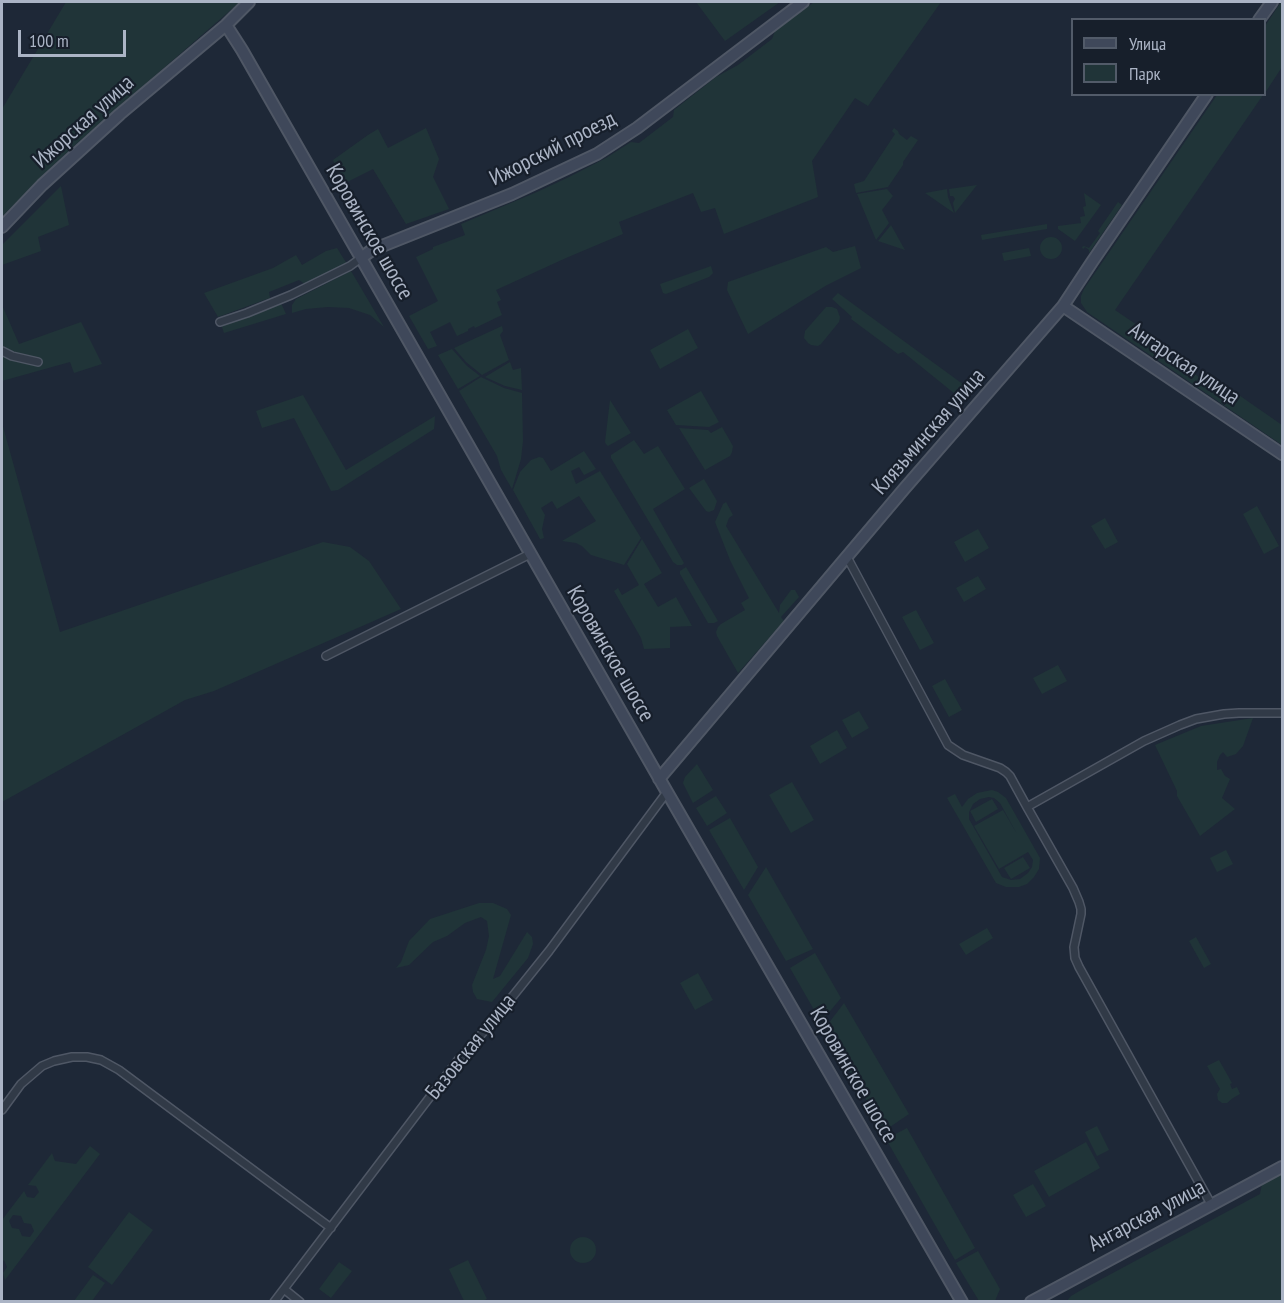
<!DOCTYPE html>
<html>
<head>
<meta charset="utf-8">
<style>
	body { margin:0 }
	#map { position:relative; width:1284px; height:1303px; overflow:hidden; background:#1e2837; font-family:"PT Sans Narrow",sans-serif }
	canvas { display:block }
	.frame { position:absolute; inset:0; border:3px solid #abb4c5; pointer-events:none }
	.legend { position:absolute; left:1071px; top:18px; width:195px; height:78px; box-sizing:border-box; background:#171f2b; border:2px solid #525b69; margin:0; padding:8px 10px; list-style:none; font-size:18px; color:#abb4c5 }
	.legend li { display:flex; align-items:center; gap:12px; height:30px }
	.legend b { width:30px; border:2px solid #525b69 }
	.scale { position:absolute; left:18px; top:30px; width:108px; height:27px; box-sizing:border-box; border:3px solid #abb4c5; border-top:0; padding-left:8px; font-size:18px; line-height:21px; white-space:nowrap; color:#abb4c5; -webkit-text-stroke:4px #171f2b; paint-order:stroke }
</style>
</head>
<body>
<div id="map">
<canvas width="1284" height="1303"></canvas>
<div class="frame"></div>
<ul class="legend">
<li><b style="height:8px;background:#3f485a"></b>Улица</li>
<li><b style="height:16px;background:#203438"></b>Парк</li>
</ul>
<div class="scale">100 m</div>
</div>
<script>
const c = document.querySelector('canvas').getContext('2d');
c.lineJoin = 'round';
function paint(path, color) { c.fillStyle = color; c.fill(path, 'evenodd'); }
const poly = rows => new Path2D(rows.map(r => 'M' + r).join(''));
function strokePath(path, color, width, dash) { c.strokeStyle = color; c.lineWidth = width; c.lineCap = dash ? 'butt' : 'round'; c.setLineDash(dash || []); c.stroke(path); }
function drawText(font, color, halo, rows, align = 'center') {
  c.font = font + ' "PT Sans Narrow",sans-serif'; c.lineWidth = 4.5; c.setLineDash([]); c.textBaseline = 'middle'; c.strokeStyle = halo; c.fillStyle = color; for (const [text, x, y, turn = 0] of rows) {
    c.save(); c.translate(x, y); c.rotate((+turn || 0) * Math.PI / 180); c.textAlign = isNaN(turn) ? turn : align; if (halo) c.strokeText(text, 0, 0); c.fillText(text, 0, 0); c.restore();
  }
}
paint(poly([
	[66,2,240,2,75,145,43,175,2,217,2,109],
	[696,2,780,2,725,41],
	[814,2,941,2,868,106,855,98,812,161,818,197,724,234,715,208,701,212,693,193,619,222,623,234,566,258,496,290,501,300,497,302,502,315,475,328,474,326,468,329,468,331,457,336,450,322,430,332,437,346,428,349,409,316,438,301,416,257,433,249,433,247,465,235,461,224,537,192,569,177,606,158,631,142,639,143,673,117,674,110,716,77,738,65,772,39,775,31],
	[1281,2,1282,2,1282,67,1265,93,1265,26],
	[1217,95,1263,95,1115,310,1137,325,1133,332,1218,390,1223,384,1282,425,1282,445,1087,312,1081,303,1081,296,1084,289],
	[426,128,439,159,433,177,449,209,406,224,373,169,343,184,333,160,368,135,378,129,388,148],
	[894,128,898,131,899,134,907,140,911,136,918,140,903,162,903,165,888,187,856,193,854,184,864,181,895,134,892,131],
	[977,185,955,213,953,203,955,199,953,196,950,196,949,189],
	[61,186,69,225,38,237,41,251,2,265,2,245],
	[887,189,893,196,882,210,889,223,876,240,857,194],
	[947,189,948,197,954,213,925,193],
	[1084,193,1101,205,1075,241,1058,229,1058,226,1081,223,1080,217,1085,216,1083,207,1086,206],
	[1118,202,1122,205,1089,253,1089,250,1085,247,1083,249,1082,247,1084,246,1089,248,1100,233,1098,231],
	[1047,224,1047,229,982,240,981,235],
	[891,225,905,250,878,241],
	'1040 248a11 11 0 1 1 22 0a11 11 0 1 1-22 0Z',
	[855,246,861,268,827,285,748,334,727,290,728,282,826,247,833,252],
	[337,248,347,264,305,284,299,280,269,292,270,298,218,317,204,293,273,268,296,255,302,265,326,251],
	[1029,248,1031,256,1004,261,1002,253],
	[711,266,713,273,709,277,666,294,663,293,660,284],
	[351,271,384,327,370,315,349,308,328,307,306,309,292,313,292,305,296,299],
	[838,293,960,382,974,391,965,402,903,352,898,354,851,319,852,317,832,299],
	[281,303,286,314,224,333,221,324],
	[2,305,19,344,81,322,102,364,74,373,70,362,2,381],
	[826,307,832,307,837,309,840,317,839,322,821,344,818,346,811,345,808,343,804,338,805,331],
	[502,326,503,331,500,335,509,360,482,375,466,362,454,348],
	[688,329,698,348,660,369,650,350],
	[452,349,467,366,480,376,458,389,438,355],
	[510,362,513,370,521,368,522,390,505,386,485,377],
	[481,377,504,388,522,393,523,441,521,459,512,489,501,470,497,456,459,391],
	[701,391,719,422,709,427,676,425,667,410],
	[303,395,346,470,435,416,434,429,338,490,331,491,294,418,262,428,256,411],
	[610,400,631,433,608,446,606,444,605,442],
	[2,423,60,632,323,542,350,547,369,561,401,609,214,691,185,700,2,802],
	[722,427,733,446,732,452,730,456,705,470,679,428,708,430,711,433],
	[634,440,644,454,658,446,685,489,653,509,684,563,682,565,677,565,673,562,611,458,611,455],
	[584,451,596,469,584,475,579,467,571,471,576,484,600,471,641,538,624,565,591,555,582,546,576,543,562,541,596,521,579,496,557,509,552,501,541,508,545,515,542,529,544,538,541,539,540,539,513,490,520,472,531,460,539,457,543,458,551,471],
	[704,479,717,501,714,510,709,512,706,511,689,488],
	[726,502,733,515,729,518,726,526,779,613,780,605,791,590,795,590,799,597,781,617,784,621,738,673,717,636,716,632,718,627,721,624,745,610,741,603,749,598,730,560,715,522,723,504],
	[1257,506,1279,546,1264,554,1243,514],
	[1105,518,1118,542,1105,549,1091,526],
	[978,529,989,548,965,562,954,542],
	[642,539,662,573,644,584,658,607,676,597,692,626,670,627,670,648,644,649,641,638,614,591,618,588,622,595,639,585,627,564],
	[686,567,718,621,714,623,708,623,680,574,680,571],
	[978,576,986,589,964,602,956,588],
	[916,610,934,643,920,650,902,617],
	[1058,665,1067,681,1042,694,1033,678],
	[945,679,962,710,949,717,932,686],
	[859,711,869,728,852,738,842,720],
	[1253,718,1243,746,1236,754,1227,757,1223,752,1220,755,1217,762,1217,770,1221,769,1225,776,1230,779,1222,798,1235,809,1200,836,1177,796,1177,791,1155,745,1201,726],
	[837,730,847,748,820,764,810,746],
	[697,764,713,790,693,803,683,783,685,777],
	[792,782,814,820,791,833,769,795],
	[992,790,998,792,1006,798,1040,858,1039,869,1034,877,1027,884,1019,887,1006,887,996,883,947,798,955,794,962,807,968,799,977,793],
	[989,797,994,798,1000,803,1017,834,1003,810,974,826,999,869,1028,852,1033,860,1032,867,1028,873,1020,879,1011,880,1002,877,969,819,969,812,973,804,980,799],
	[716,796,727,813,707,826,696,808],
	[992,799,998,809,976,822,970,811],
	[730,818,758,867,744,890,709,830],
	[1226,850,1233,864,1217,872,1210,858],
	[1023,857,1030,868,1011,879,1004,868],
	[766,867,813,949,786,961,748,895],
	[479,903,493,903,507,909,511,915,493,979,500,976,527,932,532,937,533,944,528,958,492,1002,477,999,473,992,472,985,486,950,489,936,487,921,481,917,465,923,447,936,433,942,409,965,396,968,401,962,409,941,430,919],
	[987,928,993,938,966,955,959,944],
	[1196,937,1211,964,1204,968,1189,941],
	[815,953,841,998,821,1022,790,968],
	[698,973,713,1000,695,1010,680,983],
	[844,1003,909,1114,884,1131,825,1028],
	[1219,1060,1232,1083,1230,1084,1232,1089,1237,1087,1240,1094,1233,1098,1227,1103,1222,1103,1218,1100,1217,1094,1220,1089,1207,1066],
	[1097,1126,1109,1150,1097,1156,1085,1132],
	[907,1128,975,1248,955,1260,886,1139],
	[1086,1142,1100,1168,1049,1197,1034,1171],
	[90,1146,100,1154,5,1280,3,1273,7,1267,4,1260,2,1263,2,1220,24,1191,27,1197,34,1198,39,1192,36,1186,28,1185,52,1153,55,1161,76,1164],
	[13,1215,21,1216,24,1223,31,1224,34,1231,30,1237,22,1236,19,1229,12,1228,9,1221],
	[1282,1172,1282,1301,1066,1302,1071,1296,1083,1289,1260,1194,1262,1184],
	[1033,1184,1046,1206,1026,1217,1013,1195],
	[129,1212,153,1230,112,1285,88,1267],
	'570 1250a13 13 0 1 1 26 0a13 13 0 1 1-26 0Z',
	[978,1251,1000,1289,995,1301,979,1301,956,1263],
	[468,1260,487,1299,482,1301,464,1301,449,1269],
	[339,1262,352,1271,331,1298,319,1289],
	[93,1275,105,1283,92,1301,74,1301]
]), '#203438');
const street = poly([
	[220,322,247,313,291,295,350,266,361,258],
	[2,351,12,356,38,362],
	[847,557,948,745,963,755,1000,768,1006,772,1010,776,1027,807,1073,888,1079,902,1081,909,1081,914,1074,947,1075,958,1079,967,1211,1204],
	[326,656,530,554],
	[1027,807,1144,741,1180,725,1196,719,1224,714,1239,713,1282,713],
	[2,1110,21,1084,42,1066,54,1061,72,1057,87,1057,101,1060,119,1070,331,1228],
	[284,1289,300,1302],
	[274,1302,458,1060,488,1027,549,951,667,792]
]);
const secondary = poly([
	[1259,20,1272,2],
	[226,25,242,50,667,792,962,1302],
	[2,227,42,185,120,114,226,25,249,2],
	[361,258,372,250,512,194,597,154,637,128,803,2],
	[1063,306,1282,454],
	[659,779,904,489,1063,306,1092,262,1207,94],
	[1031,1302,1282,1167]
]);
strokePath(street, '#4f5765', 10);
strokePath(secondary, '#4f5765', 14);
strokePath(street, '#313a47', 7);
strokePath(secondary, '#3f485a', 10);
drawText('22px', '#abb4c5', '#171f2b', [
	["Ижорская улица",84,122,-42],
	["Ижорский проезд",553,149,-27],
	["Коровинское шоссе",369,232,60],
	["Ангарская улица",1184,364,34],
	["Клязьминская улица",929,432,-49],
	["Коровинское шоссе",610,654,60],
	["Базовская улица",471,1047,-51],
	["Коровинское шоссе",853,1075,60],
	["Ангарская улица",1147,1216,-28]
]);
</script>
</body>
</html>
